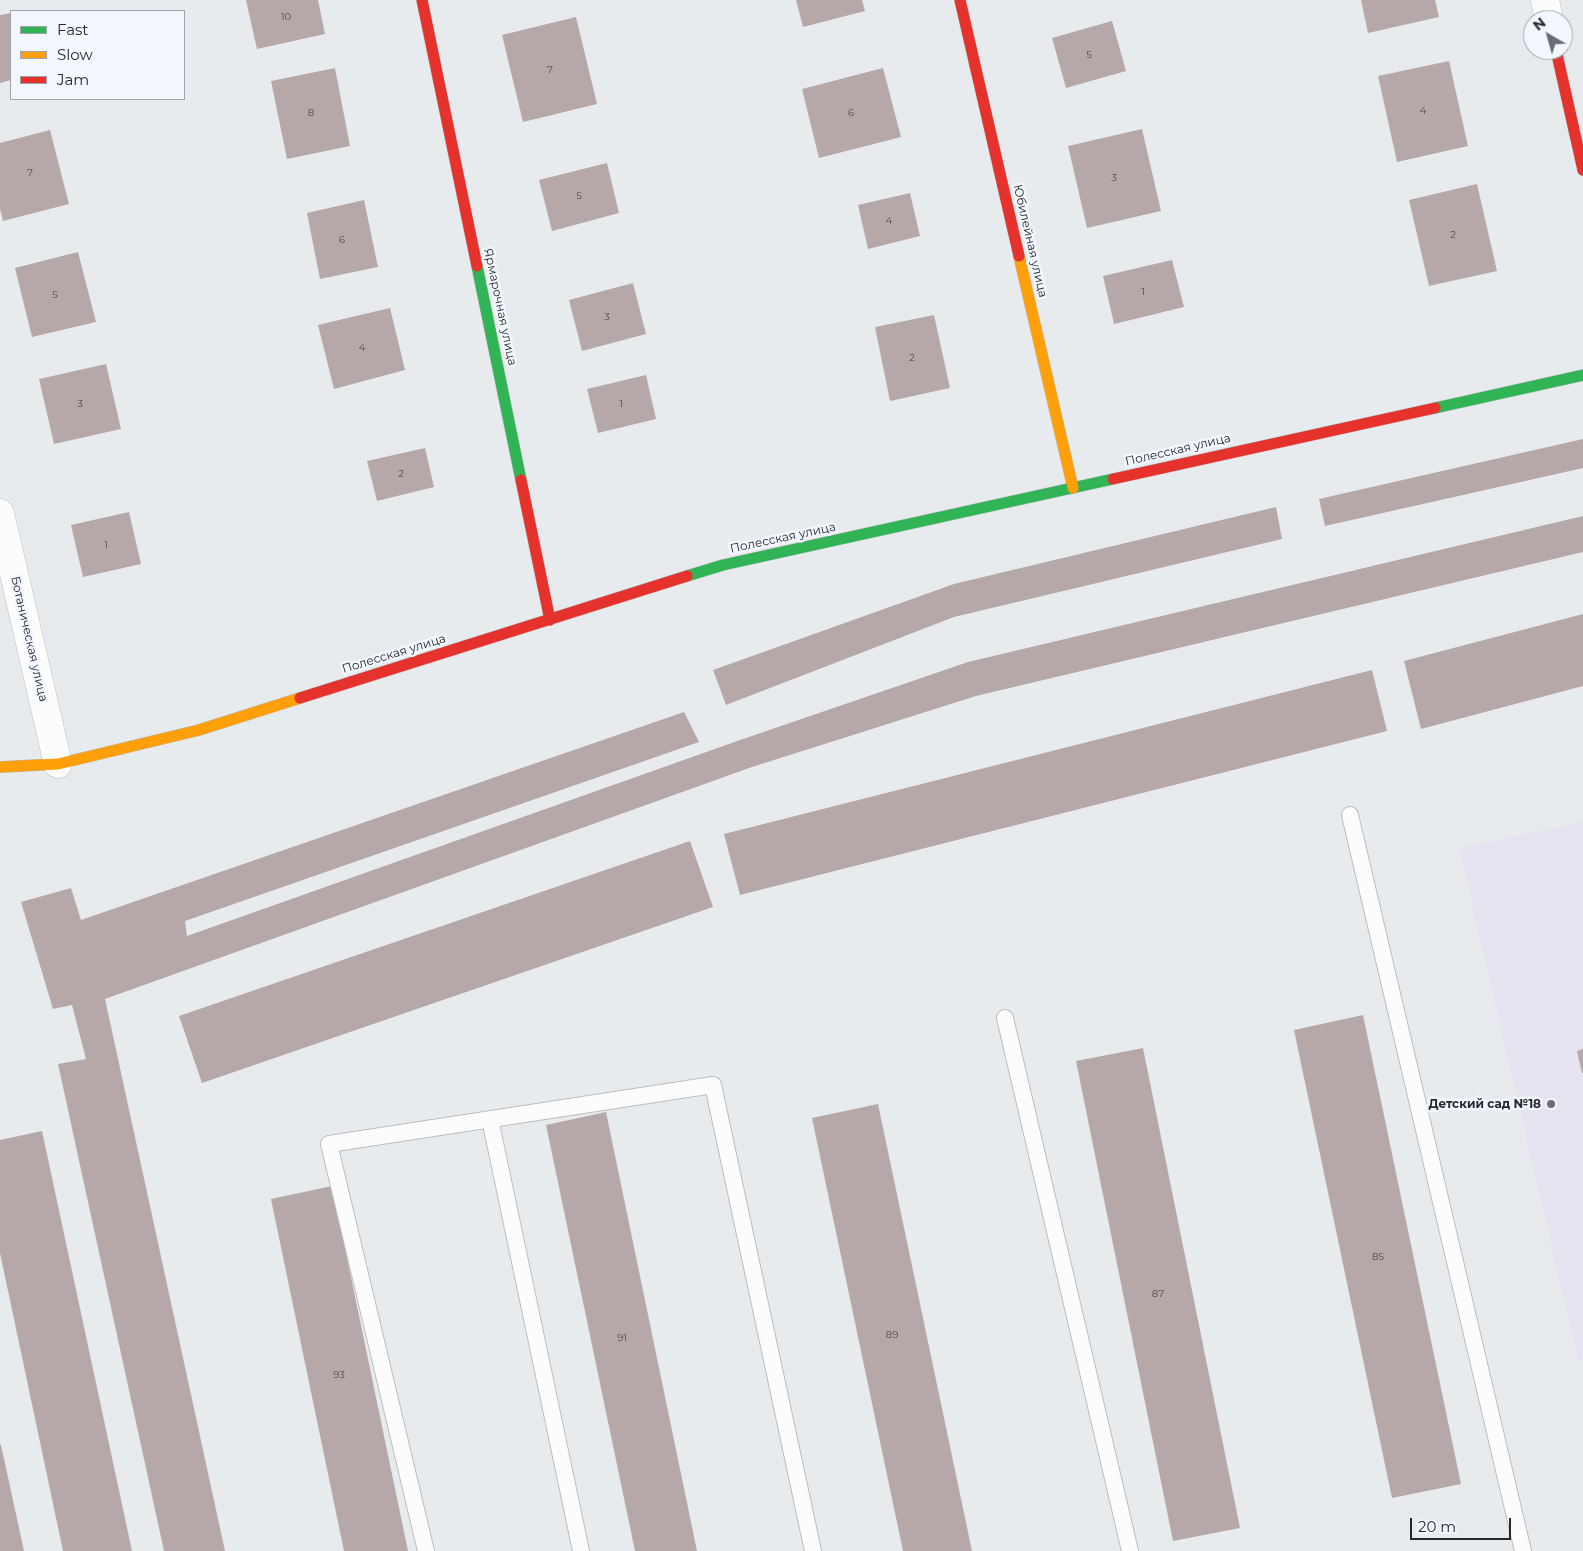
<!DOCTYPE html>
<html>
<head>
<meta charset="utf-8">
<style>
	body { margin:0 }
	#map { position:relative; width:1583px; height:1551px; overflow:hidden; background:#e8ebee; font-family:Montserrat,sans-serif }
	canvas { display:block }
	.legend { position:absolute; left:10px; top:10px; width:175px; height:90px; box-sizing:border-box; background:#f2f7fe; border:1px solid #a0a4aa; margin:0; padding:6px 9px; list-style:none; font-size:15px; color:#26282b }
	.legend li { display:flex; align-items:center; gap:10px; height:25px }
	.legend b { width:25px; border:1px solid #a0a4aa }
	.north { position:absolute; left:1523px; top:10px; width:50px; height:50px; box-sizing:border-box; background:#f2f7fe; border:1px solid #a0a4aa; border-radius:50%; rotate:322deg; font-size:14px; font-weight:700; line-height:20px; text-align:center; color:#26282b }
	.north::after { content:''; display:block; margin:auto; width:18px; height:22px; background:#6a6c6f; clip-path:polygon(50% 0,100% 100%,50% 72%,0 100%) }
	.scale { position:absolute; left:1410px; top:1518px; width:101px; height:22px; box-sizing:border-box; border:2px solid #26282b; border-top:0; padding-left:6px; font-size:15px; line-height:18px; white-space:nowrap; color:#26282b; -webkit-text-stroke:4px #f2f7fe; paint-order:stroke }
</style>
</head>
<body>
<div id="map">
<canvas width="1583" height="1551"></canvas>
<ul class="legend">
<li><b style="height:6px;background:#30b455"></b>Fast</li>
<li><b style="height:6px;background:#ff9f0a"></b>Slow</li>
<li><b style="height:6px;background:#e5322d"></b>Jam</li>
</ul>
<div class="north">N</div>
<div class="scale">20 m</div>
</div>
<script>
const c = document.querySelector('canvas').getContext('2d');
c.lineJoin = 'round';
function paint(path, color) { c.fillStyle = color; c.fill(path, 'evenodd'); }
const poly = rows => new Path2D(rows.map(r => 'M' + r).join(''));
function strokePath(path, color, width, dash) { c.strokeStyle = color; c.lineWidth = width; c.lineCap = dash ? 'butt' : 'round'; c.setLineDash(dash || []); c.stroke(path); }
function drawText(font, color, halo, rows, align = 'center') {
  c.font = font + ' Montserrat,sans-serif'; c.lineWidth = 5; c.setLineDash([]); c.textBaseline = 'middle'; c.strokeStyle = halo; c.fillStyle = color; for (const [text, x, y, turn = 0] of rows) {
    c.save(); c.translate(x, y); c.rotate((+turn || 0) * Math.PI / 180); c.textAlign = isNaN(turn) ? turn : align; if (halo) c.strokeText(text, 0, 0); c.fillText(text, 0, 0); c.restore();
  }
}
paint(poly([
	[1583,822,1583,1359,1578,1360,1459,848]
]), '#e7e2ef');
paint(poly([
	[246,0,318,0,325,34,257,49],
	[796,0,862,0,865,11,803,27],
	[1361,0,1435,0,1439,17,1368,33],
	[11,13,11,80,0,83,0,15],
	[576,17,597,104,523,122,502,35],
	[1112,21,1126,71,1066,88,1052,38],
	[1449,61,1468,146,1397,162,1378,76],
	[335,68,350,146,287,159,271,81],
	[883,68,901,137,819,158,802,89],
	[1142,129,1161,211,1087,228,1068,146],
	[50,130,69,204,3,221,0,209,0,143],
	[607,163,619,213,552,231,539,180],
	[1477,184,1497,271,1429,286,1409,200],
	[910,193,920,236,868,249,858,205],
	[364,200,378,267,320,279,307,213],
	[78,252,96,322,32,337,15,268],
	[1172,260,1184,307,1114,324,1103,276],
	[633,283,646,334,582,351,569,300],
	[390,308,405,370,334,389,318,325],
	[934,315,950,388,890,401,875,327],
	[106,364,121,429,54,444,39,379],
	[646,375,656,419,598,433,587,389],
	[1583,439,1583,468,1325,526,1319,499],
	[425,448,434,487,377,501,367,461],
	[1276,507,1282,539,954,617,726,705,713,670,954,584],
	[129,512,141,564,83,577,71,525],
	[1583,516,1583,552,976,696,752,767,105,999,225,1551,164,1551,58,1064,86,1059,72,1005,53,1009,21,902,71,888,81,920,684,712,699,742,185,921,187,936,743,739,968,662],
	[1583,614,1583,686,1421,729,1404,661],
	[1372,670,1387,731,740,895,724,834],
	[690,841,713,907,202,1083,179,1016],
	[1363,1015,1461,1484,1392,1498,1294,1030],
	[1143,1048,1240,1528,1173,1541,1076,1061],
	[1583,1049,1583,1073,1582,1073,1577,1051],
	[878,1104,972,1551,903,1551,812,1118],
	[606,1112,697,1551,635,1551,546,1125],
	[42,1131,132,1551,63,1551,0,1253,0,1140],
	[332,1186,408,1551,344,1551,271,1199],
	[0,1445,1,1445,24,1551,0,1551]
]), '#b6a8a8');
const lane = poly([
	[1350,815,1523,1551],
	[1005,1018,1130,1551],
	[490,1119,581,1551],
	[426,1551,329,1144,713,1085,813,1551]
]);
const street = poly([
	[1545,0,1549,20],
	[0,513,58,764]
]);
const fast = poly([
	[477,266,521,480],
	[1435,408,1583,375],
	[687,576,723,565,1113,479]
]);
const slow = poly([
	[1019,256,1073,488],
	[0,767,58,764,199,730,300,698]
]);
const jam = poly([
	[422,0,477,266],
	[960,0,1019,256],
	[1556,50,1583,170],
	[1113,479,1435,408],
	[521,480,550,620],
	[300,698,687,576]
]);
strokePath(lane, '#bbbdc0', 18);
strokePath(street, '#bbbdc0', 29);
strokePath(fast, '#bbbdc0', 12);
strokePath(slow, '#bbbdc0', 12);
strokePath(jam, '#bbbdc0', 12);
strokePath(lane, '#fcfcfc', 16);
strokePath(street, '#fcfcfc', 28);
strokePath(fast, '#30b455', 11);
strokePath(slow, '#ff9f0a', 11);
strokePath(jam, '#e5322d', 11);
for (const [x, y, r, color] of [
	[1551,1104,5,"#6a6c6f"]
]) { const dot = new Path2D(); dot.arc(x, y, r, 0, 2 * Math.PI); c.fillStyle = color; c.fill(dot); strokePath(dot, '#f2f7fe', 2); }
drawText('10px', '#4a484a', null, [
	["10",286,17],
	["5",1089,55],
	["7",550,70],
	["4",1423,111],
	["8",311,113],
	["6",851,113],
	["7",30,173],
	["3",1114,178],
	["5",579,196],
	["4",889,221],
	["2",1453,235],
	["6",342,240],
	["1",1143,292],
	["5",55,295],
	["3",607,317],
	["4",362,348],
	["2",912,358],
	["3",80,404],
	["1",621,404],
	["2",401,474],
	["1",106,545],
	["85",1378,1257],
	["87",1158,1294],
	["89",892,1335],
	["91",622,1338],
	["93",339,1375]
]);
drawText('12px', '#26282b', '#f2f7fe', [
	["Юбилейная улица",1030,241,77],
	["Ярмарочная улица",500,307,78],
	["Полесская улица",1178,450,-13],
	["Полесская улица",783,538,-12],
	["Ботаническая улица",29,639,77],
	["Полесская улица",394,654,-17]
]);
drawText('bold 12px', '#26282b', '#f2f7fe', [
	["Детский сад №18",1541,1104]
], 'right');
</script>
</body>
</html>
